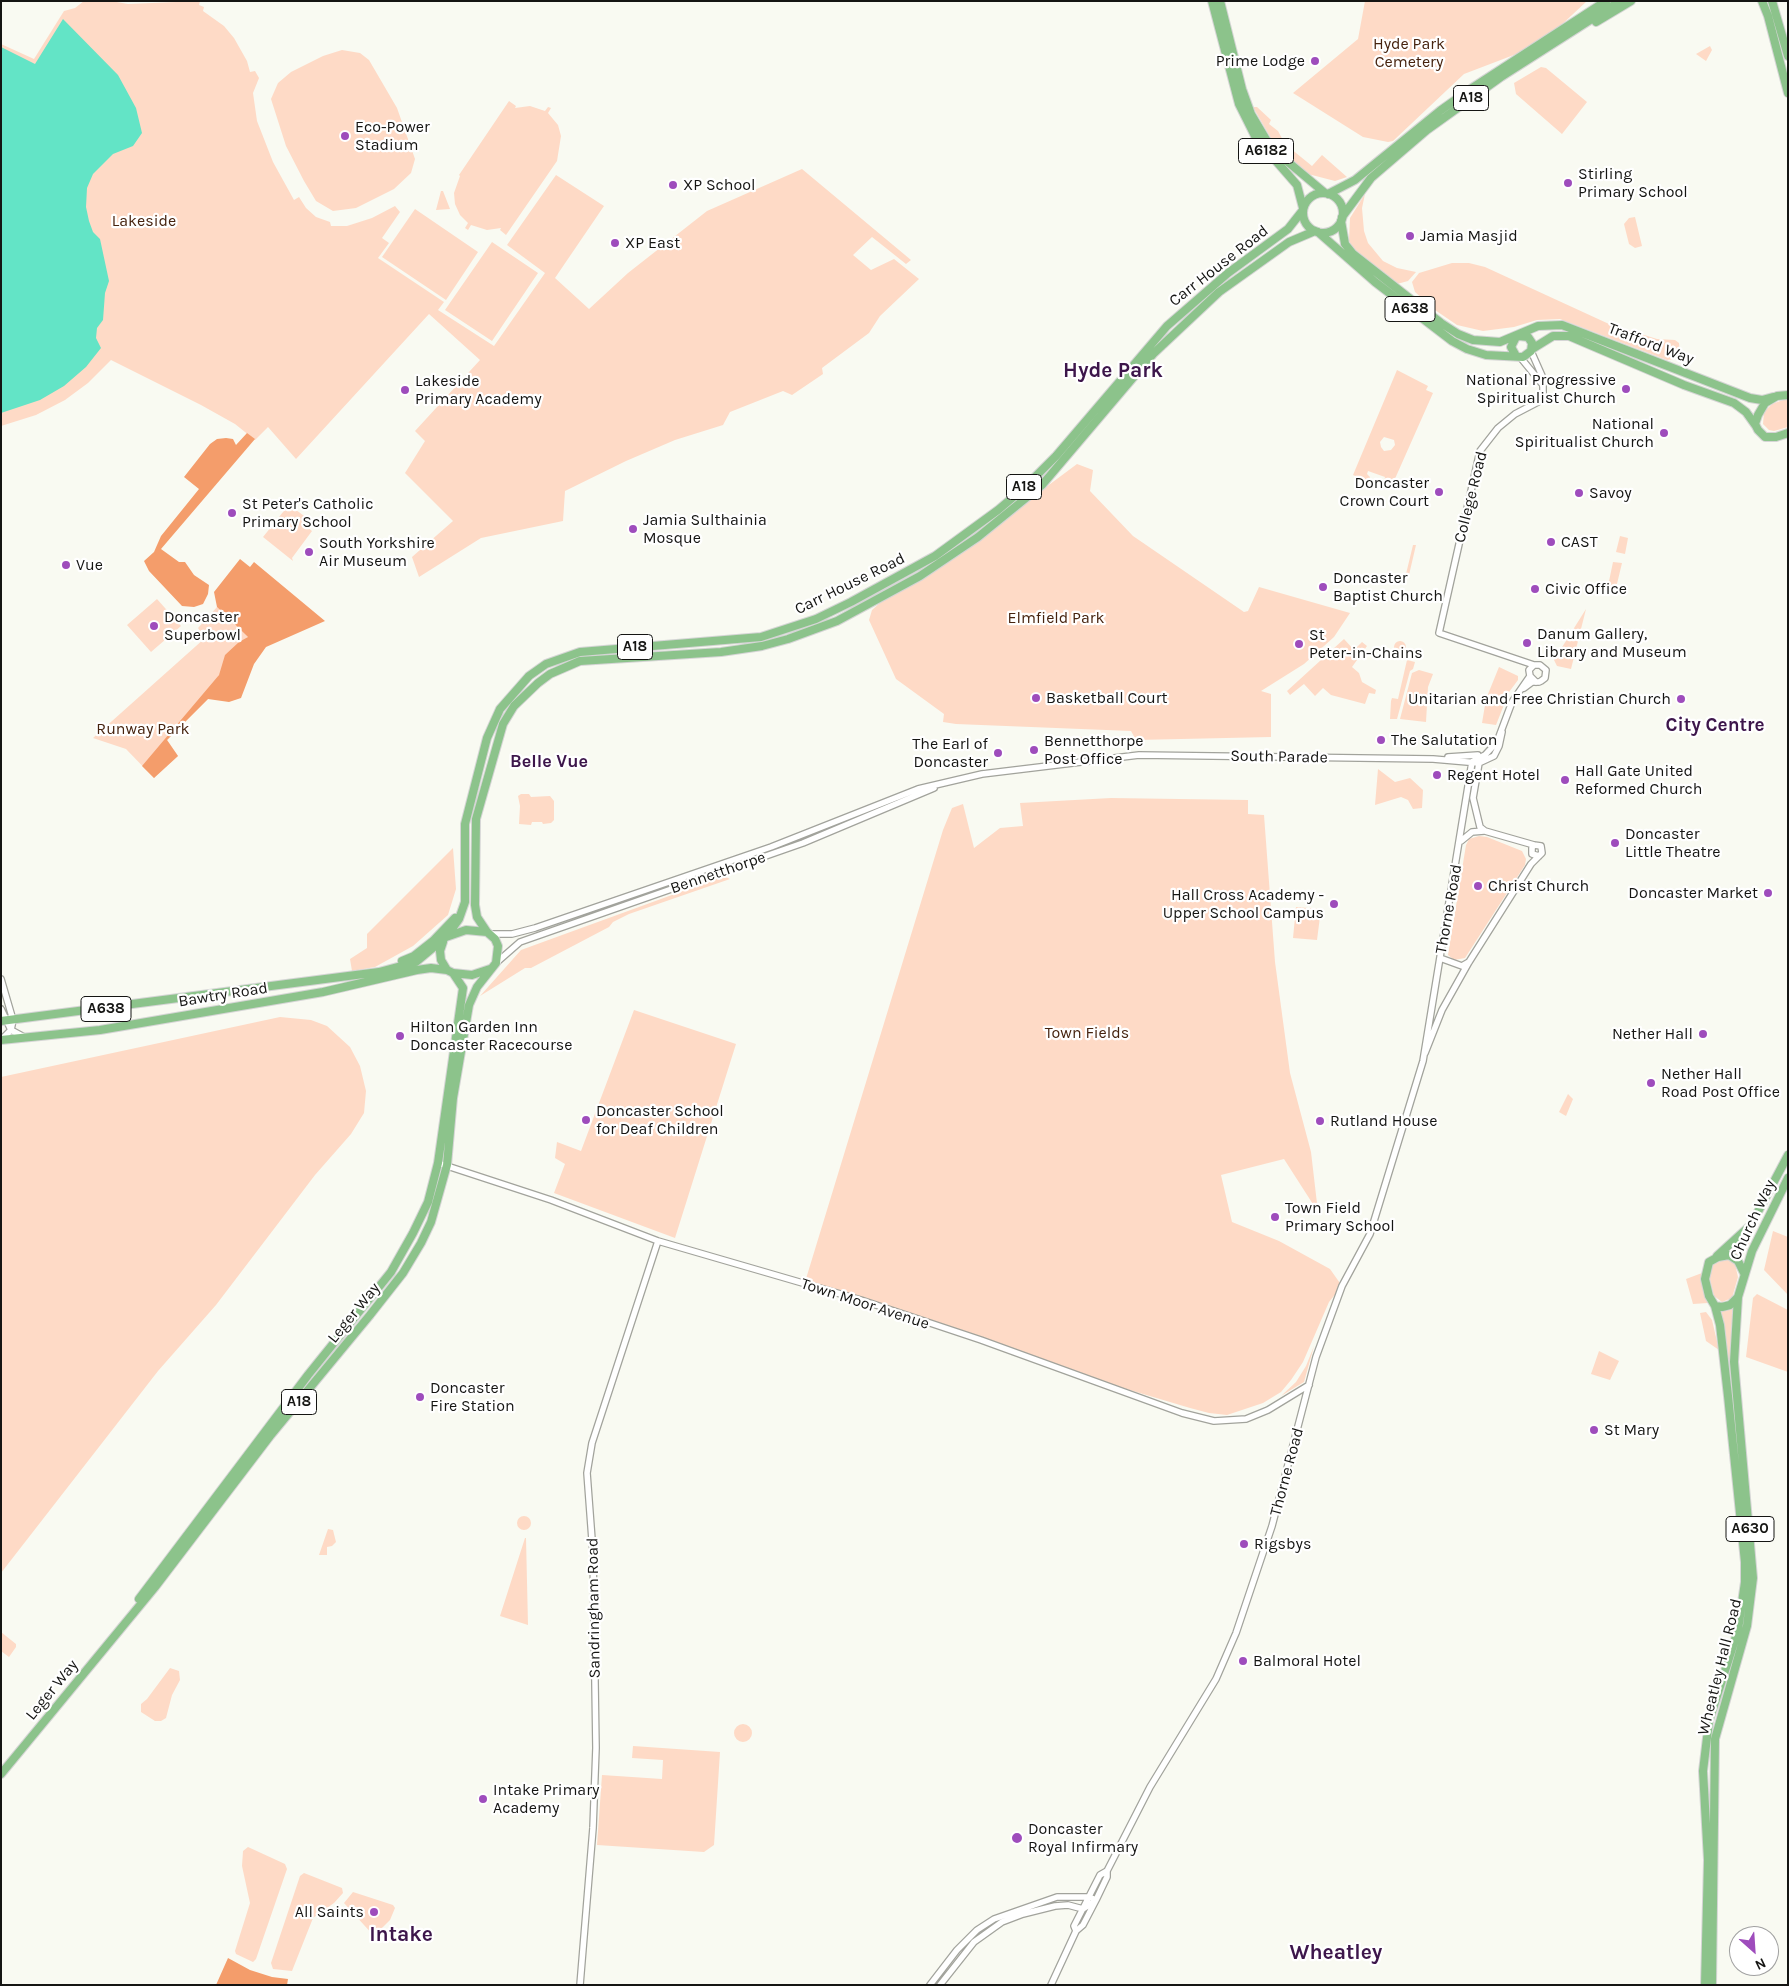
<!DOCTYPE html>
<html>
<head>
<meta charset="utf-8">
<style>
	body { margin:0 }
	#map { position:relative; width:1789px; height:1986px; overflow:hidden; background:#f9faf2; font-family:Karla,sans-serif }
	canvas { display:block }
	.frame { position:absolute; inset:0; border:2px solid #151513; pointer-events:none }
	.north { position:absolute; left:1729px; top:1926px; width:50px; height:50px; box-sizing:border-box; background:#fff; border:1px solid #a1a1a1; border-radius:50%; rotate:154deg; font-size:14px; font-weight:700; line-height:20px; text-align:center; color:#151513 }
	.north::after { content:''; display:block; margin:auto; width:18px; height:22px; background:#9e4cbc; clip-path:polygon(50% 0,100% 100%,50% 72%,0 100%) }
</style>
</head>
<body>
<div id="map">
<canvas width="1789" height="1986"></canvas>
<div class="frame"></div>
<div class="north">N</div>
</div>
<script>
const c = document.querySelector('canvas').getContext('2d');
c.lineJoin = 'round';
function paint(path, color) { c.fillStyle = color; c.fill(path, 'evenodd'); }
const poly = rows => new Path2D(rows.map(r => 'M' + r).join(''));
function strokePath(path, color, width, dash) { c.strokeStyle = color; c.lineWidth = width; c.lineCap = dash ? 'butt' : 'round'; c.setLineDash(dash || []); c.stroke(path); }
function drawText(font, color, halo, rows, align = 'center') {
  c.font = font + ' Karla,sans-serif'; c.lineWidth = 4.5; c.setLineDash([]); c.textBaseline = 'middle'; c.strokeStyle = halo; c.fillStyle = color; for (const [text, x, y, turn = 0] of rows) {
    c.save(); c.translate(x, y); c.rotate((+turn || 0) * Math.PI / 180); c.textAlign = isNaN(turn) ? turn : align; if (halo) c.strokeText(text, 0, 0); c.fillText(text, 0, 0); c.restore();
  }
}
paint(poly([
	[84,1,111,1,128,4,200,1,199,5,204,7,203,11,224,26,234,38,247,61,250,72,255,71,259,78,253,93,257,121,273,162,294,200,299,197,306,208,316,217,330,222,331,226,347,226,372,218,395,206,400,212,382,238,389,243,378,258,444,302,438,310,494,346,545,273,507,245,556,175,604,206,555,278,589,309,628,273,707,211,802,169,911,260,906,264,872,237,853,255,871,270,894,259,919,279,880,316,869,333,822,368,823,374,792,395,783,391,730,412,723,425,675,440,626,461,565,491,563,521,481,538,419,577,412,557,453,521,405,473,425,441,415,431,480,360,429,314,296,459,268,427,255,440,235,424,201,405,111,360,88,383,65,400,36,415,1,426,1,44,34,59,64,11,75,8],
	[1365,1,1587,1,1557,29,1519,53,1464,74,1393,141,1388,142,1363,137,1293,93,1358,39],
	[1710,46,1712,50,1706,61,1696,54],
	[342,50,360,53,369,60,397,108,415,159,411,173,394,189,356,208,333,211,316,201,304,181,286,146,271,99,278,83,291,72,323,56],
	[1541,67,1546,68,1587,102,1562,134,1516,94,1514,83],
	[509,101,516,106,515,108,530,106,545,111,548,107,551,108,548,113,558,125,561,136,557,161,506,235,500,230,501,228,487,230,471,225,468,230,465,228,468,223,460,215,455,204,454,193,460,176,459,175],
	[1253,107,1257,107,1271,120,1269,124,1278,131,1285,144,1312,166,1322,155,1347,177,1335,181,1308,174,1276,147],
	[441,191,443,191,450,209,436,210],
	[1365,194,1362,208,1364,231,1368,243,1383,261,1397,268,1416,272,1408,281,1397,284,1354,251,1349,241,1350,218],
	[415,209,478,252,446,300,382,257],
	[1635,217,1642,246,1635,248,1629,244,1624,224,1629,218],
	[492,242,538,273,492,341,445,310],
	[1452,263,1469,263,1485,267,1609,324,1657,339,1675,340,1679,343,1680,353,1674,359,1667,360,1560,319,1537,320,1514,327,1483,331,1457,325,1435,310,1415,292,1412,282,1419,273],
	[1397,370,1428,386,1426,390,1433,393,1390,490,1375,484,1378,480,1384,481,1385,477,1368,471,1367,474,1370,477,1370,482,1353,475],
	[1384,437,1394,440,1395,445,1391,450,1384,451,1381,447,1380,442],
	[1783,400,1788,400,1788,427,1774,431,1769,430,1763,424,1764,412,1772,404],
	[1077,464,1093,470,1090,491,1133,536,1244,612,1248,611,1259,587,1350,613,1334,637,1304,664,1261,691,1271,694,1271,737,1136,740,1131,731,956,724,943,722,944,714,896,679,869,620,872,610,892,592,975,540],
	[287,507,292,507,311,521,307,527,312,531,292,558,293,561,263,537],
	[1620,536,1628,538,1625,554,1616,552],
	[1413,545,1416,545,1409,575,1406,574],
	[1613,562,1622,563,1616,588,1608,586],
	[157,599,181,626,151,652,127,625],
	[217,607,248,637,219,675,208,699,167,740,178,756,154,778,126,749,93,738,205,638,198,628],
	[1586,609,1571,669,1557,666,1554,660],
	[1344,639,1354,650,1362,642,1367,646,1352,667,1359,673,1362,682,1376,690,1375,694,1369,693,1365,704,1331,695,1323,688,1315,696,1304,684,1290,695,1287,691],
	'1394 647a6 6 0 1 1 12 0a6 6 0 1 1-12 0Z',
	[1407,660,1415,662,1413,669,1410,671,1397,719,1390,719,1391,701,1392,698,1398,699],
	[1499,667,1518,676,1518,680,1509,692,1496,725,1482,723,1486,699],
	[1419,670,1433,674,1428,687,1426,722,1400,719,1412,673],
	[1072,736,1091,738,1091,744,1072,746],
	[1378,769,1395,782,1410,778,1423,790,1422,808,1413,809,1408,800,1401,797,1375,805],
	[521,794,529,794,531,797,550,796,554,801,554,820,551,823,543,824,542,822,532,822,531,825,519,824,520,806,518,796],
	[1111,798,1248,800,1248,814,1264,815,1275,962,1290,1073,1311,1152,1318,1212,1284,1159,1221,1175,1232,1222,1279,1241,1330,1269,1342,1286,1329,1302,1303,1362,1291,1380,1281,1392,1263,1403,1227,1415,1209,1413,1190,1408,1036,1362,805,1282,943,830,952,808,963,804,974,848,1000,828,1023,826,1020,803],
	[1479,836,1487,837,1522,851,1526,859,1525,865,1465,958,1454,960,1448,955,1466,845,1469,839],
	[453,848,456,889,448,915,413,946,375,967,352,971,350,959,367,948,367,934],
	[724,876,730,879,629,914,613,922,609,927,531,968,525,968,480,996,521,950],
	[1296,907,1321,909,1317,940,1293,938],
	[634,1010,736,1044,675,1238,554,1193,565,1164,555,1158,557,1142,581,1151],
	[280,1017,311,1020,327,1026,350,1047,360,1066,366,1091,364,1113,351,1134,315,1175,216,1305,158,1371,1,1573,1,1077],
	[1568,1094,1573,1099,1566,1116,1559,1112],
	[1773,1231,1788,1237,1788,1295,1764,1270],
	[1748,1240,1750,1242,1741,1259,1733,1253],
	[1727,1259,1735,1264,1738,1277,1732,1298,1722,1302,1714,1296,1709,1275,1714,1263],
	[1702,1273,1702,1285,1708,1303,1693,1304,1686,1279],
	[1757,1294,1788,1310,1788,1372,1746,1357,1753,1298],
	[1734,1307,1731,1331,1731,1368,1728,1368,1720,1310],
	[1706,1312,1712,1320,1719,1350,1706,1341,1700,1313],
	[1314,1346,1304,1382,1281,1396,1296,1382,1306,1366],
	[1599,1351,1619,1361,1610,1380,1591,1374],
	'517 1523a7 7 0 1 1 14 0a7 7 0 1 1-14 0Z',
	[328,1529,333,1530,336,1542,332,1546,327,1547,327,1555,319,1555],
	[525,1538,526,1538,528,1625,500,1616],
	[1,1632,16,1644,16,1647,9,1657,1,1651],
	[170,1668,179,1671,180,1680,172,1695,166,1718,161,1721,155,1721,141,1712,141,1704,147,1699],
	'734 1733a9 9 0 1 1 18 0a9 9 0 1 1-18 0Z',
	[633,1746,720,1752,714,1845,704,1852,597,1845,602,1775,662,1779,663,1760,632,1758],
	[248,1847,285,1864,287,1869,256,1959,253,1962,236,1954,235,1951,250,1903,242,1866,243,1851],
	[304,1873,342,1888,343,1893,334,1903,313,1918,292,1971,273,1969,271,1963,300,1876],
	[353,1892,393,1905,395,1908,390,1920,374,1936,344,1903]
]), '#fedac6');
paint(poly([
	[247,433,255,439,161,549,179,562,185,562,194,575,209,585,208,594,203,604,194,607,182,606,149,571,144,561,154,552,161,536,199,489,184,477,210,444,217,439,226,438,233,439,236,445],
	[240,559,250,567,254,562,325,621,266,647,254,664,241,698,229,702,208,699,167,740,178,756,154,778,142,766,219,675,225,655,239,642,248,637,217,607,214,592],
	[228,1958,250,1970,272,1977,288,1979,287,1985,216,1985]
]), '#f49d6b');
paint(poly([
	[63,19,118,75,136,108,142,133,133,146,113,154,93,174,87,188,86,207,89,221,93,232,100,239,109,281,105,293,103,320,97,328,96,338,101,348,86,367,64,386,40,400,1,413,1,47,35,64]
]), '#63e4c6');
const tertiary = poly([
	[1531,351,1543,378,1543,395,1538,402,1515,414,1498,428,1480,451,1439,633,1534,665],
	[1520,357,1543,385],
	[1524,688,1532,682,1539,682,1541,681,1545,678,1546,670,1540,665,1534,665,1529,670,1530,676,1536,682],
	[1448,757,1478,755],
	[1472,762,1485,755,1497,742,1512,702,1530,676],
	[1479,763,1473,798,1480,827,1485,831,1534,845],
	[1461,841,1472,832,1484,831],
	[489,934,512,934,535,928,771,847,918,789,982,774,1139,755,1433,759,1479,763,1494,756,1499,746,1502,732],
	[1440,958,1462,966,1469,962],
	[496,963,520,942,803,843,934,788],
	[1,979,13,1020,11,1030,2,1039],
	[1,1009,11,1030,24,1037],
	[1425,1053,1442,1010,1469,962,1531,864,1542,853,1541,846,1534,845,1532,848,1532,854,1539,856],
	[438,1163,551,1200,658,1241,861,1300,981,1340,1182,1413,1214,1421,1246,1419,1268,1410,1309,1385],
	[1076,1931,1074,1926,1100,1875,1107,1871],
	[580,1985,593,1828,596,1748,593,1553,587,1473,592,1443,658,1241],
	[930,1985,957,1950,977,1930,994,1919,1057,1897,1089,1897,1096,1900],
	[940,1985,974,1942,1002,1922,1023,1914,1055,1906,1068,1905,1083,1909,1095,1901],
	[1051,1985,1076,1931,1083,1925,1096,1900,1107,1877,1107,1871,1150,1787,1216,1679,1236,1633,1272,1526,1316,1357,1342,1286,1370,1234,1423,1061,1472,762]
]);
const trunk = poly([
	[1212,1,1239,104,1256,138,1297,185,1303,208],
	[1220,1,1242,89,1251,114,1267,141,1276,152,1325,193],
	[1762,1,1768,16,1788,93],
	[1772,1,1788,56],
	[1596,22,1631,1],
	'1303 213a20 20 0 1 1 40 0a20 20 0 1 1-40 0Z',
	[1328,194,1355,180,1441,110,1472,88,1606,1],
	[1342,217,1371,178,1427,130,1501,77,1620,1],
	[1341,221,1345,244,1353,254,1441,323,1458,334,1473,340,1500,342,1538,326,1562,325,1750,398,1762,400,1773,397],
	[1318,232,1375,282,1452,341,1467,349,1486,355,1523,357,1531,351,1532,343,1528,337,1519,336],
	[1532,349,1553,336,1569,336,1684,385,1734,403,1746,412,1756,426],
	[1516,356,1511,347,1516,337],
	[1788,395,1777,396,1765,403,1758,415,1755,424,1758,430,1765,437,1776,437,1788,433],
	[487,932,477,917,475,905,476,819,503,724,514,706,538,683,550,674,580,661,721,652,762,646,788,639,837,621,920,576,978,537,1042,485,1154,353,1219,292,1289,242,1315,231],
	[447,936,459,919,465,902,465,824,487,738,500,709,529,676,546,664,580,652,761,637,816,619,851,602,935,556,998,510,1024,488,1056,456,1167,326,1228,273,1288,229,1303,210],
	[443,942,440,951,441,960,447,970,453,973,472,975,490,969],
	[402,961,414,956,433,941,455,918],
	[1,1021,379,972,416,962,446,937,466,930,487,932,495,939,498,946,496,963,477,987,469,1005,453,1098,447,1165,431,1222,421,1243,403,1273,370,1315,270,1436,155,1587,1,1774],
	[1,1040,100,1030,323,992,417,970,431,968,447,970],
	[1717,1256,1751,1225,1788,1155],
	[1744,1273,1738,1261,1729,1255,1718,1257,1709,1262,1705,1279,1709,1296,1715,1306,1722,1307,1730,1305,1738,1297,1752,1251,1788,1178],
	[139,1599,308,1375,391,1272,413,1233,428,1202,438,1163,463,988,453,973],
	[1705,1985,1708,1860,1703,1771,1709,1721,1738,1630,1745,1582,1745,1562,1728,1396,1720,1325,1715,1306],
	[1712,1985,1715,1739,1747,1626,1753,1578,1734,1362,1738,1297]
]);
strokePath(tertiary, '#a2a39c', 8);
strokePath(trunk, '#d5d5d5', 10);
strokePath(tertiary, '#fff', 5.5);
strokePath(trunk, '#8cc38b', 8);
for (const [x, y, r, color] of [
	[1315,61,5,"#9e4cbc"],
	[345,136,5,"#9e4cbc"],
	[1568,183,5,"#9e4cbc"],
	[673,185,5,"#9e4cbc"],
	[1410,236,5,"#9e4cbc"],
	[615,243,5,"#9e4cbc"],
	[1626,389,5,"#9e4cbc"],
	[405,390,5,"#9e4cbc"],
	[1664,433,5,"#9e4cbc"],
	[1439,492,5,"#9e4cbc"],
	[1579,493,5,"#9e4cbc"],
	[232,513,5,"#9e4cbc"],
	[633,529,5,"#9e4cbc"],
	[1551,542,5,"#9e4cbc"],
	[309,552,5,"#9e4cbc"],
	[66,565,5,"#9e4cbc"],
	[1323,587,5,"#9e4cbc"],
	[1535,589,5,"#9e4cbc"],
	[154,626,5,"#9e4cbc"],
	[1527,643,5,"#9e4cbc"],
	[1299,644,5,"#9e4cbc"],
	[1036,698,5,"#9e4cbc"],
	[1681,699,5,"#9e4cbc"],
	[1381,740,5,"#9e4cbc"],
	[1034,750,5,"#9e4cbc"],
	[998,753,5,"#9e4cbc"],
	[1437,775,5,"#9e4cbc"],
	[1565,780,5,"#9e4cbc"],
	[1615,843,5,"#9e4cbc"],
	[1478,886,5,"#9e4cbc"],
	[1768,893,5,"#9e4cbc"],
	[1334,904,5,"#9e4cbc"],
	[1703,1034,5,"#9e4cbc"],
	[400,1036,5,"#9e4cbc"],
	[1651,1083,5,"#9e4cbc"],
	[586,1120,5,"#9e4cbc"],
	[1320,1121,5,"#9e4cbc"],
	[1275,1217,5,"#9e4cbc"],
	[420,1397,5,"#9e4cbc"],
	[1594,1430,5,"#9e4cbc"],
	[1244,1544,5,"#9e4cbc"],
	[1243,1661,5,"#9e4cbc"],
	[483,1799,5,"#9e4cbc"],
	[1017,1838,6,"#9e4cbc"],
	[374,1912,5,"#9e4cbc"]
]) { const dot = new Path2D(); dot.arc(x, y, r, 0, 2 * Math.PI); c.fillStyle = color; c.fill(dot); strokePath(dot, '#fff', 2); }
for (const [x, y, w] of [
	[1471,98,35],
	[1266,151,55],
	[1410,309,50],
	[1024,487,35],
	[635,647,35],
	[106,1009,50],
	[299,1402,35],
	[1750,1529,48]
]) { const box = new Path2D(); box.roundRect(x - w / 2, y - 12.5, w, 25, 4); c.fillStyle = '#fff'; c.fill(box); strokePath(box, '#151513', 1); }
drawText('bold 15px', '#151513', null, [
	["A18",1471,98],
	["A6182",1266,151],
	["A638",1410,309],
	["A18",1024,487],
	["A18",635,647],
	["A638",106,1009],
	["A18",299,1402],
	["A630",1750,1529]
]);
drawText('16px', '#46230e', '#fff', [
	["Hyde Park",1409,44],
	["Cemetery",1409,62],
	["Lakeside",144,221],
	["Elmfield Park",1056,618],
	["Runway Park",143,729],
	["Town Fields",1087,1033]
]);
drawText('16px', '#151513', '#fff', [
	["Prime Lodge",1305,61,"right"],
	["Eco-Power",355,127],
	["Stadium",355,145],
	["Stirling",1578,174],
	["Primary School",1578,192],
	["XP School",683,185],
	["Jamia Masjid",1420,236],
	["XP East",625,243],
	["National Progressive",1616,380,"right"],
	["Spiritualist Church",1616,398,"right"],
	["Lakeside",415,381],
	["Primary Academy",415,399],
	["National",1654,424,"right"],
	["Spiritualist Church",1654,442,"right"],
	["Doncaster",1429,483,"right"],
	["Crown Court",1429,501,"right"],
	["Savoy",1589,493],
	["St Peter's Catholic",242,504],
	["Primary School",242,522],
	["Jamia Sulthainia",643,520],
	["Mosque",643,538],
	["CAST",1561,542],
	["South Yorkshire",319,543],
	["Air Museum",319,561],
	["Vue",76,565],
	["Doncaster",1333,578],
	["Baptist Church",1333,596],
	["Civic Office",1545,589],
	["Doncaster",164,617],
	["Superbowl",164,635],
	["Danum Gallery,",1537,634],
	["Library and Museum",1537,652],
	["St",1309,635],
	["Peter-in-Chains",1309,653],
	["Basketball Court",1046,698],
	["Unitarian and Free Christian Church",1671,699,"right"],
	["The Salutation",1391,740],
	["Bennetthorpe",1044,741],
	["Post Office",1044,759],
	["The Earl of",988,744,"right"],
	["Doncaster",988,762,"right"],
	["Hall Gate United",1575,771],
	["Reformed Church",1575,789],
	["Regent Hotel",1447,775],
	["Doncaster",1625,834],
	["Little Theatre",1625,852],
	["Christ Church",1488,886],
	["Doncaster Market",1758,893,"right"],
	["Hall Cross Academy -",1324,895,"right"],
	["Upper School Campus",1324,913,"right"],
	["Hilton Garden Inn",410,1027],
	["Doncaster Racecourse",410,1045],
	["Nether Hall",1693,1034,"right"],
	["Nether Hall",1661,1074],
	["Road Post Office",1661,1092],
	["Doncaster School",596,1111],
	["for Deaf Children",596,1129],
	["Rutland House",1330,1121],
	["Town Field",1285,1208],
	["Primary School",1285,1226],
	["Doncaster",430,1388],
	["Fire Station",430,1406],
	["St Mary",1604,1430],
	["Rigsbys",1254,1544],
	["Balmoral Hotel",1253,1661],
	["Intake Primary",493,1790],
	["Academy",493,1808],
	["Doncaster",1028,1829],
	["Royal Infirmary",1028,1847],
	["All Saints",364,1912,"right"]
], 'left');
drawText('16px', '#151513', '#fff', [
	["Carr House Road",1219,266,-38],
	["Trafford Way",1651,344,21],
	["College Road",1471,497,-76],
	["Carr House Road",850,584,-26],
	["South Parade",1279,757,1],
	["Bennetthorpe",718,873,-19],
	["Thorne Road",1449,909,-80],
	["Bawtry Road",223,995,-9],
	["Church Way",1753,1220,-65],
	["Town Moor Avenue",865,1304,18],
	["Leger Way",354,1313,-51],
	["Thorne Road",1287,1472,-75],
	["Sandringham Road",594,1608,-91],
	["Wheatley Hall Road",1720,1667,-76],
	["Leger Way",52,1690,-51]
]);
drawText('bold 18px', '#3d164b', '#fff', [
	["Belle Vue",549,762]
]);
drawText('bold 19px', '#3d164b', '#fff', [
	["City Centre",1715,726]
]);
drawText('bold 21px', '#3d164b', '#fff', [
	["Hyde Park",1113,371],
	["Intake",401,1935],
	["Wheatley",1336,1953]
]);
</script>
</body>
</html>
